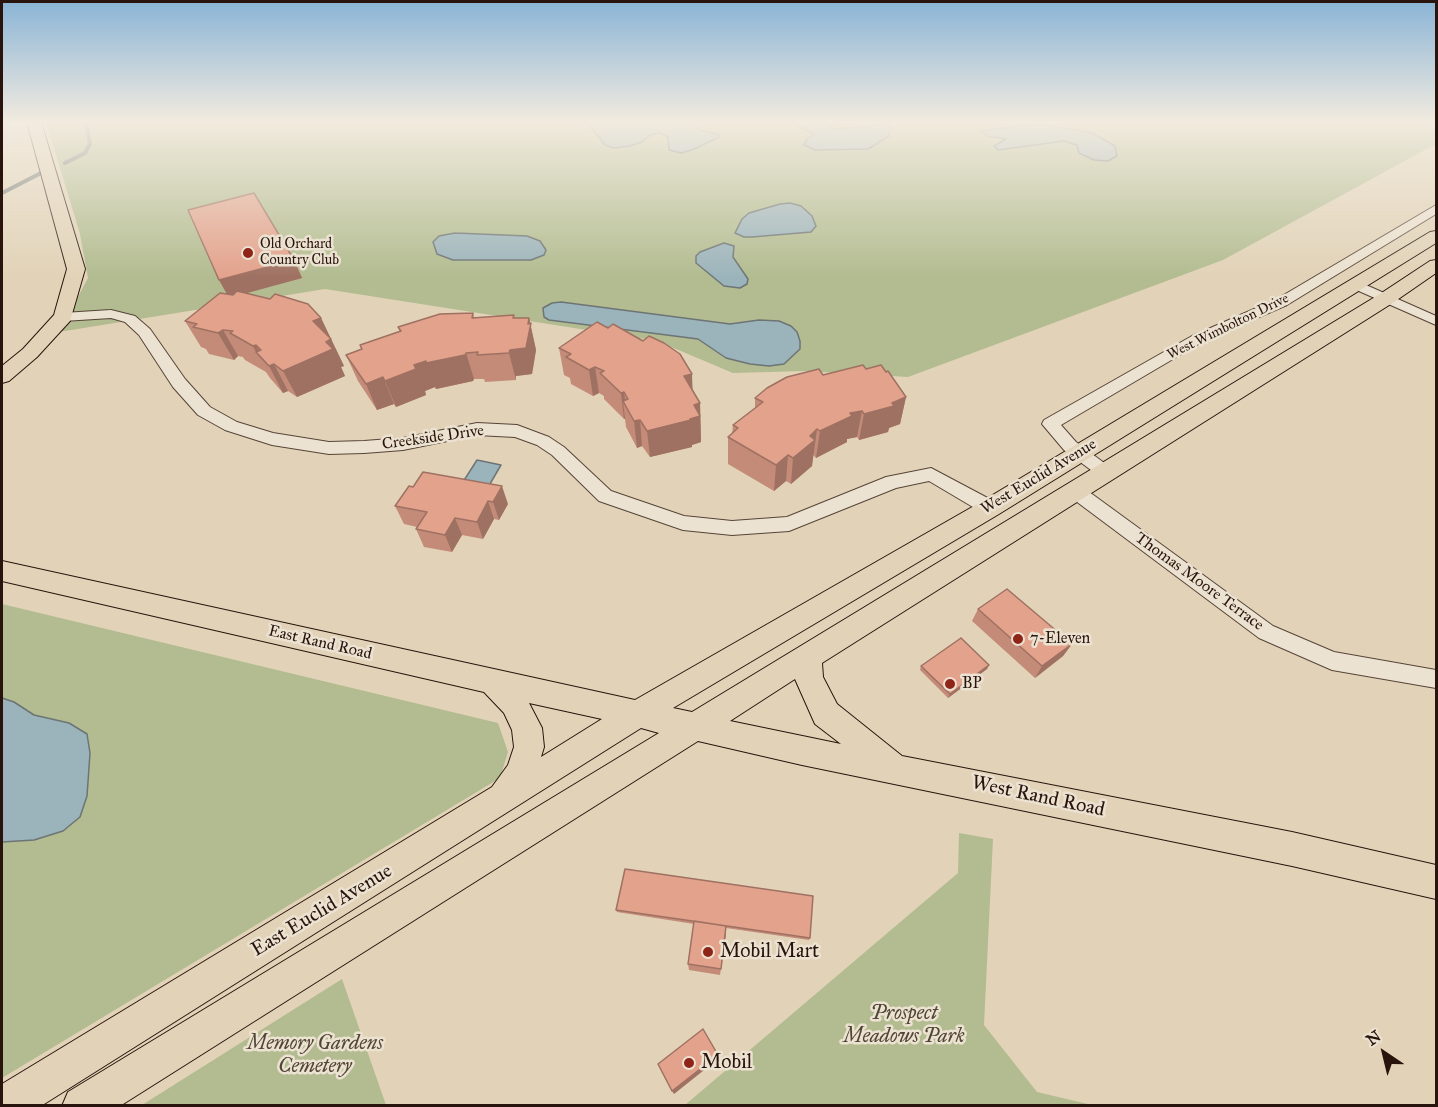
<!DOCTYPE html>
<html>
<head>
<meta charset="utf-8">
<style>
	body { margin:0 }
	#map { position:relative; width:1438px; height:1107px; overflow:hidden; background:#e2d3b8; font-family:"IM FELL Great Primer",serif }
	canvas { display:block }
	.frame { position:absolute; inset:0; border:3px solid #28140d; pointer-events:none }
	.north { position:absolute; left:1354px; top:1023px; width:60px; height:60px; -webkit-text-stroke:4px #ece2d1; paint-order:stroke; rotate:325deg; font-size:16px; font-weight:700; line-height:24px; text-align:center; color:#28140d }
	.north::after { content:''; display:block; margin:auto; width:21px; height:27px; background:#28140d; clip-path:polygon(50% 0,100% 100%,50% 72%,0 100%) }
</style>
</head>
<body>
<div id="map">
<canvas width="1438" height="1107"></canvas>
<div class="frame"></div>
<div class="north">N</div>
</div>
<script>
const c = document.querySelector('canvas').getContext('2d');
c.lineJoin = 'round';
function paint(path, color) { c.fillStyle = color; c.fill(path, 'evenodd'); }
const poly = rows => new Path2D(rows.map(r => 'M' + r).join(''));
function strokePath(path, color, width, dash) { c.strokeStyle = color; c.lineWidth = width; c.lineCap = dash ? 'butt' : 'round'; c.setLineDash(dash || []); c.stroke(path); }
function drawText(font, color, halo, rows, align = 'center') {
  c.font = font + ' "IM FELL Great Primer",serif'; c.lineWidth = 5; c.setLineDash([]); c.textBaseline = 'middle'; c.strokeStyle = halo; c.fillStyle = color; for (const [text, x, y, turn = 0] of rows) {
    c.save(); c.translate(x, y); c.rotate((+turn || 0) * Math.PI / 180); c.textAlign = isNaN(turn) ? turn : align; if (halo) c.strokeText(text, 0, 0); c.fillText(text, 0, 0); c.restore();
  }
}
paint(poly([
	[46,122,1436,122,1436,144,1223,260,908,377,805,371,733,373,657,341,325,289,59,332,88,278,80,234],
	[2,604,498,723,508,752,500,778,2,1078],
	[959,833,993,839,984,1025,1037,1092,1092,1105,685,1105,958,873],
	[342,979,386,1105,142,1105]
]), '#b2bc90');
const water = poly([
	[587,122,694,122,699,130,718,134,719,137,692,150,681,153,669,150,668,137,660,133,650,135,642,142,630,146,614,148,605,145,587,122],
	[797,122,824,122,834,129,873,126,877,122,886,122,890,128,889,136,868,149,815,150,804,145,807,139,814,134,800,127,797,122],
	[1045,125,1092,133,1115,146,1117,156,1108,161,1094,160,1079,153,1077,145,1064,141,998,150,994,146,1006,139,987,136,981,131,1019,126,1045,125],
	[790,203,801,206,812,216,816,226,811,232,752,237,744,237,735,233,742,219,749,213,780,204,790,203],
	[455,233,527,236,540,241,546,250,544,255,531,260,453,260,437,254,433,242,439,236,455,233],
	[724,243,734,246,733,257,748,279,747,284,740,288,724,286,696,263,696,256,700,252,724,243],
	[561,302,730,324,759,320,779,321,791,326,797,332,800,341,800,349,784,364,769,366,750,364,726,358,698,339,549,320,544,317,543,308,552,303,561,302],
	[477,460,501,465,487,489,461,485,477,460],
	[2,698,14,702,34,715,69,723,87,734,90,753,87,796,80,817,63,831,34,840,2,842,2,698]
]);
paint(water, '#9bb4bb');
strokePath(water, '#6d7475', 1.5);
strokePath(poly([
	[65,163,85,153,90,144,86,122],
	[2,193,41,173]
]), '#6d7475', 4);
const minor = poly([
	[1436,205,1436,214,1287,305,1202,342,1061,425,1076,442,1111,468,1114,472,1111,476,1105,478,1099,476,1064,450,1042,424,1044,420,1192,336,1277,299,1436,205],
	[1357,281,1436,316,1436,325,1352,288,1350,285,1352,282,1357,281],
	[111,310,135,316,150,329,185,379,210,407,237,422,273,433,329,442,364,441,403,438,477,423,517,425,549,437,564,447,611,491,684,516,732,521,787,517,886,477,931,468,997,503,999,508,997,513,990,515,983,513,929,481,896,488,789,531,732,535,683,530,599,501,552,455,537,445,515,437,477,435,403,450,364,453,329,454,272,445,225,430,198,415,173,387,139,335,125,322,111,318,63,321,56,317,63,313,111,310],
	[1075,484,1081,486,1273,626,1334,652,1436,670,1436,688,1332,670,1259,638,1069,496,1066,491,1069,486,1075,484]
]);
const major = poly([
	[27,122,41,122,85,269,70,321,37,357,9,381,2,383,2,366,23,349,54,315,67,269,27,122],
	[1436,231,1436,243,999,514,673,708,692,712,1380,294,1430,261,1436,260,1436,273,1394,302,822,663,823,677,837,704,902,756,1292,832,1436,865,1436,899,1292,866,802,765,698,741,120,1106,62,1106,68,1092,659,733,641,728,41,1106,2,1106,2,1084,492,787,508,765,514,747,512,730,504,713,484,692,2,581,2,561,635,700,981,502,1430,232,1436,231],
	[795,679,815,724,841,744,730,721,795,679],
	[529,703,602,719,541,757,544,747,542,728,529,703]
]);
strokePath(minor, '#564438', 2);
strokePath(major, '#28140d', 2);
paint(minor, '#ece2d1');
paint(major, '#e2d3b8');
paint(poly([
	[294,260,302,278,246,293,321,318,344,366,341,367,345,376,297,397,288,391,283,393,270,378,266,372,245,360,243,357,238,356,234,360,209,354,206,349,201,347,185,321,227,294],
	[473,313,474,317,529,318,536,350,532,374,516,376,516,380,485,382,484,379,474,379,473,381,436,389,435,387,425,391,426,395,396,407,394,404,377,410,358,381,346,355,361,349,360,345,400,332,398,327],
	[559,348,692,391,700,403,701,442,692,445,692,447,650,457,642,446,637,448,626,427,625,419,624,419,604,399,604,396,599,393,593,396,571,384,570,378,564,375],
	[866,369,906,397,900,424,889,428,888,432,859,440,857,437,847,439,847,442,816,458,813,455,812,466,791,484,786,481,774,491,728,464,728,437,732,434,733,425,755,408,755,398,823,375],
	[409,486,508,504,499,520,494,519,483,539,462,535,452,552,424,547,416,529,417,527,404,524,395,506],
	[978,609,1072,644,1063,656,1035,678,972,621],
	[989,665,987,669,948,698,920,670,921,666],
	[616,910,810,938,809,940,726,928,720,975,689,970,688,964,694,924,617,912]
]), '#c38b78');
paint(poly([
	[294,260,302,278,229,298,219,280],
	[321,318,344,366,341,367,345,376,297,397,283,371,313,321],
	[529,318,536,350,532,374,516,376,516,380,509,353,510,350,528,324],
	[223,330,238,356,234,360,218,333],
	[256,345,268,366,257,354,253,346],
	[466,353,474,379,473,381,436,389,435,387,425,391,426,395,396,407,385,381,414,365,426,361],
	[274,364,288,391,283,393,269,366],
	[595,367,599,393,593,396,589,370],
	[692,374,693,401,684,376],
	[383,377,394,404,377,410,366,384],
	[624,392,626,407,623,401,625,419,624,419,621,393],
	[906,397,900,424,889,428,888,432,859,440,864,414],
	[700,403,701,442,692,445,692,447,650,457,647,431,694,405],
	[862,411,857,437,847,439,847,442,816,458,820,431,850,413],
	[640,420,642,446,637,448,634,421],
	[817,429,812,466,791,484,793,458,810,436],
	[788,455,786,481,774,491,776,465],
	[502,486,508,504,499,520,493,502],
	[488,501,494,519,483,539,477,522],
	[455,518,462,535,452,552,445,535],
	[1072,644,1063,656,1035,678,1042,666],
	[989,665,987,669,948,698,950,694],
	[726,926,726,934,720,975,721,969],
	[718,1055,718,1059,674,1094,672,1091]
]), '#9f7162');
const building = poly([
	[254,193,294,260,219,280,188,210,254,193],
	[237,291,270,299,275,294,308,304,321,318,313,321,331,339,326,342,333,349,283,371,274,364,269,366,256,352,261,350,256,345,253,346,230,333,233,331,223,330,218,333,193,327,197,324,185,321,220,293,233,295,237,291],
	[473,313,472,318,514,315,513,318,529,318,528,324,531,323,526,348,510,350,509,353,477,355,478,352,466,353,465,355,426,363,426,361,414,365,416,369,385,381,383,377,366,384,346,355,362,349,360,345,401,331,398,327,440,314,473,313],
	[597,322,608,328,613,324,643,341,649,336,664,343,680,354,692,374,684,376,700,403,694,405,700,416,690,419,691,420,647,431,640,420,634,421,623,401,628,399,624,392,621,393,600,373,604,371,595,367,589,370,566,357,571,354,559,348,597,322],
	[863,365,866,369,881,365,886,372,888,371,906,397,892,403,894,406,864,414,862,411,850,413,852,416,820,431,817,429,810,436,815,440,793,458,788,455,776,465,728,437,738,428,733,425,763,402,755,398,767,388,787,377,819,369,823,375,863,365],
	[423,472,502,486,493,502,488,501,477,522,455,518,445,535,416,529,427,512,395,506,409,486,413,487,423,472],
	[1007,589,1072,644,1042,666,978,609,1007,589],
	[961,638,989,665,950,694,921,666,961,638],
	[625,869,813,896,810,938,616,910,625,869],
	[694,921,726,926,721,969,688,964,694,921],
	[703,1029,718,1055,672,1091,658,1064,703,1029]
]);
paint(building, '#e3a28c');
strokePath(building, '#9f7162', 1.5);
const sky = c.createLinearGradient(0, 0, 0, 277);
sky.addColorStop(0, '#89b4d6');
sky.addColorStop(0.44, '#f2ebdf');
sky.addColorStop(1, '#f2ebdf00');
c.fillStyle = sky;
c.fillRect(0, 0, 1438, 277);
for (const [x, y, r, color] of [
	[248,253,6,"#8f2418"],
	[1018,639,6,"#8f2418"],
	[950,684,6,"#8f2418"],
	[708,952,6,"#8f2418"],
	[689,1063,6,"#8f2418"]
]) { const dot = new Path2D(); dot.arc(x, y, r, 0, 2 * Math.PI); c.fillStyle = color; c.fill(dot); strokePath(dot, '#ece2d1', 2); }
drawText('14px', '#28140d', '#ece2d1', [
	["Old Orchard",260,245],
	["Country Club",260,261]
], 'left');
drawText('14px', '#28140d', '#ece2d1', [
	["West Wimbolton Drive",1228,327,-26]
]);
drawText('16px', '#28140d', '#ece2d1', [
	["Creekside Drive",433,438,-8],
	["West Euclid Avenue",1039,477,-31],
	["Thomas Moore Terrace",1199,582,36],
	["East Rand Road",320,643,13]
]);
drawText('16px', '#28140d', '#ece2d1', [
	["7-Eleven",1030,639],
	["BP",962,684]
], 'left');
drawText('20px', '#28140d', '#ece2d1', [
	["West Rand Road",1038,797,12],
	["East Euclid Avenue",322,911,-31]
]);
drawText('20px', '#28140d', '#ece2d1', [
	["Mobil Mart",720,952],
	["Mobil",701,1063]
], 'left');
drawText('italic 20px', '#514634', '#ece2d1', [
	["Prospect",904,1014],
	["Meadows Park",904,1037],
	["Memory Gardens",315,1044],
	["Cemetery",315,1067]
]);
</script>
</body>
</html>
